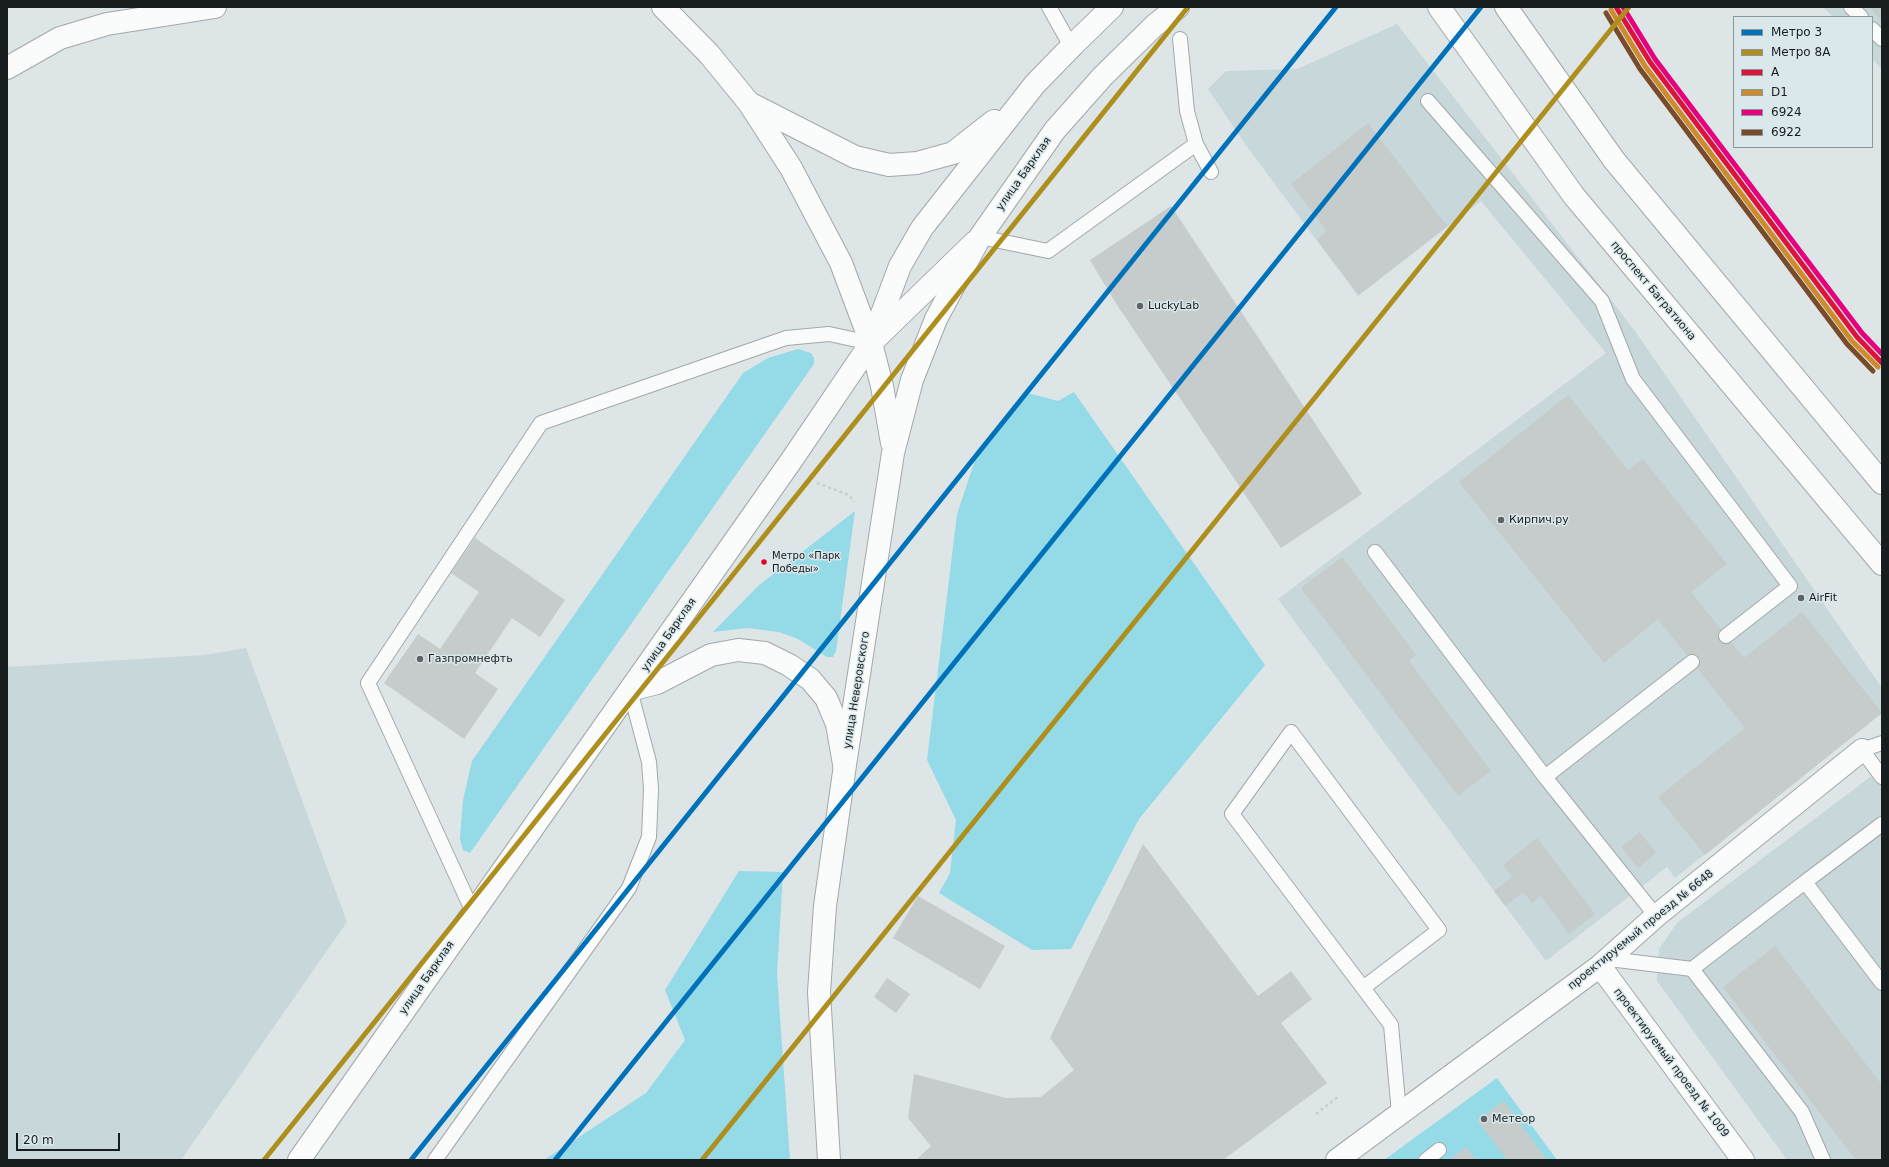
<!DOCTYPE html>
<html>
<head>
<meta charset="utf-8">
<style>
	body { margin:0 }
	#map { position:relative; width:1889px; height:1167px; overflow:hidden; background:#dee5e7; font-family:"DejaVu Sans",sans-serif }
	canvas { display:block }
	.frame { position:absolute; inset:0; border:8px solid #181d1f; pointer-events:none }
	.legend { position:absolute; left:1733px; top:16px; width:140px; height:132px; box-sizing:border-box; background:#dae8eb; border:1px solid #8c9799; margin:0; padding:5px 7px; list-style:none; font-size:12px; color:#181d1f }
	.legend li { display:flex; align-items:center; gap:8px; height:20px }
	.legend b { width:20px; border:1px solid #8c9799 }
	.scale { position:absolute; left:16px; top:1133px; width:104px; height:18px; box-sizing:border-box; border:2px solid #181d1f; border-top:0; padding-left:5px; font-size:12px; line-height:14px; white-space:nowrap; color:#181d1f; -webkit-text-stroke:3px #dae8eb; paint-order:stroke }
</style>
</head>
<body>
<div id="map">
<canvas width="1889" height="1167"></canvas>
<div class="frame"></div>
<ul class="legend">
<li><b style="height:5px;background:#0072ba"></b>Метро 3</li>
<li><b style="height:5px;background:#ae8f1d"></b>Метро 8А</li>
<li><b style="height:5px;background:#dc143c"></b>A</li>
<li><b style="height:5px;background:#cd8c2b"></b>D1</li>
<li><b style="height:5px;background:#e5007d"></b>6924</li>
<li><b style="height:5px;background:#7a4b2a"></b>6922</li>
</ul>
<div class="scale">20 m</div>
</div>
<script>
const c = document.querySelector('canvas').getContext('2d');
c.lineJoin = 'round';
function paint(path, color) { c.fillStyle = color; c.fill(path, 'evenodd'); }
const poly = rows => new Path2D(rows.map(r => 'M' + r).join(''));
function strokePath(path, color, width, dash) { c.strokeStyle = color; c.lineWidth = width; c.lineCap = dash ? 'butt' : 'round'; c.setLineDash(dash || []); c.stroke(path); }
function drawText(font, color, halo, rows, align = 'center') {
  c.font = font + ' "DejaVu Sans",sans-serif'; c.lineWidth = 3; c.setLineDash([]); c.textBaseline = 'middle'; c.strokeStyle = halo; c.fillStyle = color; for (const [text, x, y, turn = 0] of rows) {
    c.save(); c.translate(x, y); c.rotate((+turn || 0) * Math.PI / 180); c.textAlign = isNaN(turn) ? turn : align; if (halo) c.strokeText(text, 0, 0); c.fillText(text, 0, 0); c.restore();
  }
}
paint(poly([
	[1823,7,1882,7,1882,69,1872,59,1872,17,1833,17],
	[1397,24,1635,331,1882,688,1882,713,1675,878,1667,867,1546,961,1278,599,1606,353,1481,201,1358,296,1245,144,1208,89,1226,71,1297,69],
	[246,648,347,922,181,1160,7,1160,7,667,204,655],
	[1882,768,1882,1160,1787,1160,1657,981,1659,949,1677,923]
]), '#c8d7da');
paint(poly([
	[798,349,811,353,814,358,814,364,470,853,463,850,460,839,463,800,472,761,743,373,768,358],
	[1024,392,1058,401,1074,392,1265,665,1139,819,1071,949,1032,950,939,893,950,873,956,820,927,760,957,514,975,460],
	[855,511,836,651,833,657,827,657,798,639,779,632,747,628,713,632,758,586],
	[739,871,783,872,777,974,790,1160,544,1160,646,1093,685,1040,665,990],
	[1497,1078,1557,1160,1384,1160]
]), '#95dae7');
paint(poly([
	[1869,7,1882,7,1882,21],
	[1368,123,1447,226,1359,295,1317,240,1327,231,1291,184],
	[1171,206,1362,494,1281,548,1117,305,1090,260],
	[1568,395,1628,470,1643,459,1727,564,1691,592,1744,658,1802,612,1882,713,1705,855,1658,797,1745,728,1658,619,1604,663,1459,482],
	[475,538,565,600,540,637,512,618,475,673,498,689,464,739,384,683,418,634,440,649,479,592,451,573],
	[1342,557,1416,655,1409,661,1491,771,1458,796,1301,588],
	[1640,832,1656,853,1638,868,1621,847],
	[1537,838,1595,914,1569,934,1541,896,1532,903,1524,892,1505,906,1494,891,1512,877,1503,865],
	[1143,844,1258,996,1291,971,1312,999,1281,1023,1327,1083,1223,1160,916,1160,931,1146,908,1118,914,1074,1006,1098,1041,1097,1074,1070,1050,1038],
	[918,896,1005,946,980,989,893,938],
	[1775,946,1882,1085,1882,1160,1856,1160,1723,987],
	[887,978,910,994,896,1013,874,997],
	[1504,1101,1547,1160,1507,1160,1477,1120],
	[1466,1147,1476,1160,1449,1160]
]), '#c6cbcc');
const service = poly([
	[1049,7,1067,39,1074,44],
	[1851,7,1861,17],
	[1872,29,1882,39],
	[1180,39,1187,111,1196,144,1211,172],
	[1428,101,1602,301,1633,379,1790,586,1726,636],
	[980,237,1048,251,1196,144],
	[1375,552,1545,777],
	[1882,743,1862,750,1882,777],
	[1805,882,1882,824],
	[473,912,368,683,541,423,786,338,829,334,871,343],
	[1656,916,1545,777,1692,662],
	[1609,959,1692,969],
	[1363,988,1439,930,1291,732,1232,814,1391,1025,1399,1113],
	[435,1160,629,888,649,837,651,789,649,762,630,690],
	[1426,1160,1439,1150],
	[1823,1160,1802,1112,1692,969,1805,882,1882,983]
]);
const minor = poly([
	[630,690,657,683,711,655,738,650,765,653,789,665,810,679,826,698,837,724,844,764],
	[1600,966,1743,1160],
	[1337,1160,1600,966,1656,916,1862,750]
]);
const tertiary = poly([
	[299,1160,791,461,871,343,975,242]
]);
const secondary = poly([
	[663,7,709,54,749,103,791,168,841,263,871,343,882,386,892,443],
	[751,104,855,157,889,165,917,163,953,153,994,121],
	[871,343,900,266,922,228,1035,84,1074,44,1112,7],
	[829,1160,819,992,825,906,845,765,893,453,912,380,936,319,980,237,1055,130,1103,76,1155,25,1178,7]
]);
const primary = poly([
	[1439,7,1574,196,1882,564],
	[1506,7,1614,160,1882,483],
	[7,68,60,38,107,24,215,7]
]);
strokePath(service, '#a3a8aa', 16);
strokePath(minor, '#a3a8aa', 24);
strokePath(tertiary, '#a3a8aa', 24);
strokePath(secondary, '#a3a8aa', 24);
strokePath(primary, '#a3a8aa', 24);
strokePath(poly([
	[817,483,849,495,854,502],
	[1316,1114,1339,1096]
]), '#cbcdce', 2.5, [3, 3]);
strokePath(service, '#fafbfb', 14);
strokePath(minor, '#fafbfb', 22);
strokePath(tertiary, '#fafbfb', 22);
strokePath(secondary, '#fafbfb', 22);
strokePath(primary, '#fafbfb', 22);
strokePath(poly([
	[1616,7,1650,62,1857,337,1882,363]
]), '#dc143c', 5);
strokePath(poly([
	[1611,10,1645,66,1852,341,1878,367]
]), '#cd8c2b', 5);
strokePath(poly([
	[1623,7,1655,59,1862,333,1882,354]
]), '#e5007d', 5);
strokePath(poly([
	[1606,13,1640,69,1847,344,1873,371]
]), '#7a4b2a', 5);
strokePath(poly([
	[411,1160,1336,7],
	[555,1160,1481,7]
]), '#0072ba', 5);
strokePath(poly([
	[264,1160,1188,7],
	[702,1160,1629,7]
]), '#ae8f1d', 5);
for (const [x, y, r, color] of [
	[1140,306,4,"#5d6365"],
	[1501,520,4,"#5d6365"],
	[764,562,3.5,"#e4002b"],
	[1801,598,4,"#5d6365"],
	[420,659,4,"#5d6365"],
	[1484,1119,4,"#5d6365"]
]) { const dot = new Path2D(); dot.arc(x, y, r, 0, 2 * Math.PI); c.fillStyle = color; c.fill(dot); strokePath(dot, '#dae8eb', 1.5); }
drawText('10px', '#181d1f', '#dae8eb', [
	["Метро «Парк",772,556],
	["Победы»",772,569]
], 'left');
drawText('11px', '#181d1f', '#dae8eb', [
	["улица Барклая",1024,174,-55],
	["проспект Багратиона",1653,291,50],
	["улица Барклая",669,635,-55],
	["улица Неверовского",857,690,-81],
	["проектируемый проезд № 6648",1641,930,-39],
	["улица Барклая",427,978,-55],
	["проектируемый проезд № 1009",1671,1063,53]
]);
drawText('11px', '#181d1f', '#dae8eb', [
	["LuckyLab",1148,306],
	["Кирпич.ру",1509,520],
	["AirFit",1809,598],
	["Газпромнефть",428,659],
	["Метеор",1492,1119]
], 'left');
</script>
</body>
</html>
